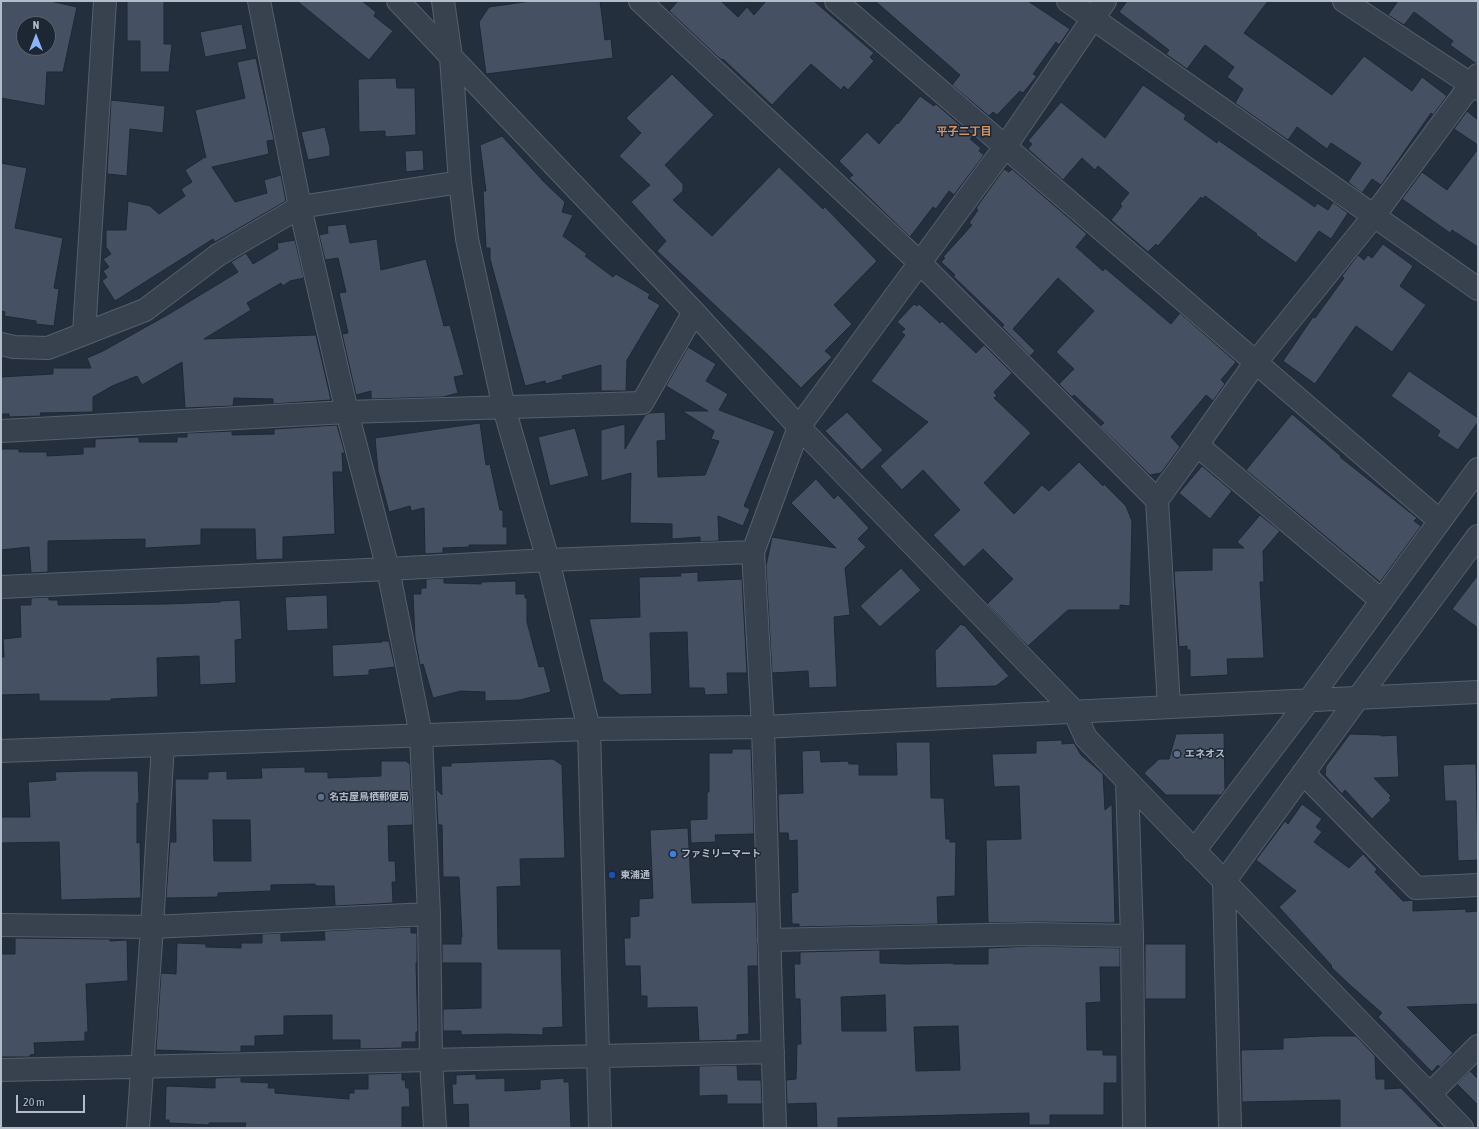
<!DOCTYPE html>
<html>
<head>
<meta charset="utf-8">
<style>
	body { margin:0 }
	#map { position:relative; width:1479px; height:1129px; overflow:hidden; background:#242f3e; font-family:"Asap Condensed",sans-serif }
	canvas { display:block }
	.frame { position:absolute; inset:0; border:2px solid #b4bcc9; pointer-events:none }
	.north { position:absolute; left:16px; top:16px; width:40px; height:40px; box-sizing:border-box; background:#1d2633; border:1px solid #59626f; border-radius:50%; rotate:0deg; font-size:11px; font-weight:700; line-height:16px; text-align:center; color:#b4bcc9 }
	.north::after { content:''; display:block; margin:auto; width:14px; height:18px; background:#8ab4f8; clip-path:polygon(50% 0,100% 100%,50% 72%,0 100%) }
	.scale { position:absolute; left:16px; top:1095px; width:69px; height:18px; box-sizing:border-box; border:2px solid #b4bcc9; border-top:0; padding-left:5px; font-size:12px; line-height:14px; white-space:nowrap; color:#b4bcc9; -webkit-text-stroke:3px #1d2633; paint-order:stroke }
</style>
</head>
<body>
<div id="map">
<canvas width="1479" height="1129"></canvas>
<div class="frame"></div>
<div class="north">N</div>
<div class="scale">20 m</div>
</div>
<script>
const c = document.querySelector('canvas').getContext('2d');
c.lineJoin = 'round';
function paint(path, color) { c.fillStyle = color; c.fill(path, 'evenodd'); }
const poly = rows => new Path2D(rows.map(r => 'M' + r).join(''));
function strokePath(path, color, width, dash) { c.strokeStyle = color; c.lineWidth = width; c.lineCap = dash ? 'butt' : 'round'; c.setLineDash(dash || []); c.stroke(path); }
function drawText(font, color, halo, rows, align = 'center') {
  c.font = font + ' "Asap Condensed","Noto Sans JP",sans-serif'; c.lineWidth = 3; c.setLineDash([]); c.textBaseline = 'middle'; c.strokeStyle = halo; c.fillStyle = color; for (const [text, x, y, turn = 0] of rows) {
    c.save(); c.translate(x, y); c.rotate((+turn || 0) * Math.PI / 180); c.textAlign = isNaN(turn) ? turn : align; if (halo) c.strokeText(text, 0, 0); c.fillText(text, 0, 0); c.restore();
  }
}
const building = poly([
	[1,1,50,1,77,7,63,72,47,72,45,106,1,98,1,1],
	[24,24,48,24,48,48,24,48,24,24],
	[127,1,164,1,164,44,172,44,169,72,140,72,140,41,127,41,127,1],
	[297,1,362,1,376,12,374,16,393,31,369,60,297,1],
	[531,1,600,1,605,40,611,39,613,58,486,74,479,22,489,7,531,1],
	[678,1,721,1,738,17,747,7,754,15,766,1,814,1,874,53,870,57,874,61,848,90,844,86,841,90,811,64,772,105,723,59,722,60,717,56,669,11,678,1],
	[875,1,1028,1,1070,29,1059,45,1056,42,1033,74,1037,76,1023,93,1020,91,997,115,993,112,989,116,952,85,960,75,875,1],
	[1127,1,1268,1,1244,33,1332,95,1364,56,1412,91,1422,77,1447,96,1433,115,1431,113,1381,185,1372,179,1362,193,1348,182,1361,163,1331,143,1327,149,1297,127,1288,140,1235,103,1243,89,1227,77,1234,67,1205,45,1187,69,1166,54,1169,50,1119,12,1127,1],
	[1398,1,1478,1,1478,63,1475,63,1450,45,1453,41,1414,12,1404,25,1388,15,1398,1],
	[242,24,247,49,205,57,200,32,242,24],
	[256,58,274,140,267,141,269,154,212,167,235,202,267,193,264,180,281,175,286,201,215,242,213,239,115,301,102,281,107,277,103,271,109,267,103,259,111,254,106,247,106,230,126,230,128,201,150,206,159,214,185,196,181,189,192,182,185,170,205,157,206,158,195,110,245,98,237,62,256,58],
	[672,74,714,115,665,165,683,184,683,191,673,200,712,236,779,167,823,209,825,207,877,261,834,305,852,324,825,351,832,357,801,388,768,355,657,251,666,241,631,202,650,185,619,156,641,133,626,118,672,74],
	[396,78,397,88,415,88,416,135,385,137,385,131,359,132,358,79,396,78],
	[1143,85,1186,115,1184,119,1217,143,1218,140,1315,207,1317,203,1328,210,1333,202,1348,213,1331,239,1319,231,1296,263,1256,235,1257,234,1205,196,1203,199,1201,197,1158,246,1156,244,1148,252,1111,220,1122,206,1120,204,1129,193,1098,166,1095,170,1082,158,1063,180,1028,149,1032,144,1028,141,1061,102,1105,138,1143,85],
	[920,96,934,106,936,104,973,136,970,139,981,148,979,151,984,155,954,195,949,191,936,209,933,207,910,237,849,178,853,175,839,161,867,132,879,144,897,123,898,124,920,96],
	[111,100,165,106,163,133,130,129,127,176,107,174,111,100],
	[1467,111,1478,120,1478,145,1454,129,1467,111],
	[325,127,330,148,330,156,308,160,301,132,325,127],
	[502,136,544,182,565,202,562,212,573,215,563,236,587,254,585,256,613,277,616,274,650,294,648,298,660,305,627,360,626,391,601,391,601,365,562,376,563,379,546,384,545,381,525,386,490,259,490,248,486,248,483,191,486,191,480,145,502,136],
	[1478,149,1478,247,1452,230,1450,233,1402,199,1422,172,1447,190,1478,149],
	[423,150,424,170,406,172,405,151,423,150],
	[1,163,27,168,15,228,63,238,54,288,59,289,54,326,36,324,36,321,4,316,5,312,1,311,1,163],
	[1004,169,1009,172,1012,169,1087,234,1076,247,1103,271,1105,268,1171,324,1180,313,1236,362,1221,380,1225,384,1213,401,1206,395,1171,437,1180,447,1161,473,1150,475,1100,426,1104,423,1074,395,1072,397,1059,384,1074,369,1056,352,1094,311,1058,278,1013,329,1035,351,1030,356,1002,327,1004,325,953,276,955,275,941,262,945,258,943,257,972,225,969,223,978,210,976,208,1004,169],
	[346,224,350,243,377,239,381,270,426,259,444,326,450,325,464,375,454,377,458,393,443,397,371,399,371,391,356,395,342,334,348,333,339,293,346,292,338,258,325,260,319,235,328,233,327,226,346,224],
	[295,240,304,278,290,281,283,286,281,283,247,303,251,310,204,339,316,335,331,400,273,404,273,399,234,398,233,406,185,408,182,362,142,385,137,376,112,386,93,397,93,412,40,413,41,416,9,417,9,414,1,414,1,377,53,374,53,368,91,368,87,358,103,351,169,314,238,272,231,262,246,253,253,264,278,249,277,243,295,240],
	[1383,244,1413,266,1400,286,1426,305,1392,352,1356,326,1315,384,1283,361,1313,317,1315,318,1344,278,1342,276,1358,255,1364,260,1368,255,1372,258,1383,244],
	[914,304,917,306,919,304,940,323,942,321,976,353,984,345,1012,373,994,392,997,396,994,398,1031,433,984,483,1014,514,1042,485,1049,491,1079,462,1103,486,1104,484,1126,506,1132,521,1130,606,1120,605,1120,610,1068,610,1028,646,987,604,1013,579,983,549,964,567,933,535,960,510,923,470,902,490,880,466,928,422,871,381,905,335,901,332,905,329,897,322,914,304],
	[688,347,716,364,706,381,728,394,719,410,775,431,744,506,750,509,743,526,718,516,719,541,700,542,700,537,672,539,672,524,630,523,631,473,601,481,601,430,625,424,625,449,645,415,650,413,665,412,666,440,657,441,658,477,705,475,719,441,711,439,714,431,682,411,708,411,666,386,688,347],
	[1409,371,1478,418,1478,422,1458,450,1437,436,1440,431,1391,396,1409,371],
	[847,412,883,450,862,470,825,431,847,412],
	[1292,414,1341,456,1340,457,1417,518,1414,521,1421,526,1380,582,1246,470,1292,414],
	[480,423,486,465,490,464,500,510,503,510,503,527,507,527,507,545,469,545,469,547,443,548,443,553,425,554,424,508,411,511,410,506,389,512,378,471,375,438,480,423],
	[337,425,345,453,342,453,343,472,333,472,335,534,283,537,283,559,256,560,255,529,201,529,201,545,145,548,145,539,48,541,48,572,31,573,29,547,1,550,1,449,19,449,19,452,47,452,47,456,83,454,83,447,95,447,95,439,139,437,139,442,177,442,177,437,187,437,187,433,232,431,232,435,274,434,274,429,337,425],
	[575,428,589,476,550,486,538,437,575,428],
	[1202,466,1232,491,1210,519,1179,493,1202,466],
	[816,479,834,499,838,495,869,528,858,539,866,547,845,568,850,615,834,617,837,687,809,688,808,671,772,673,766,566,772,537,836,548,791,503,816,479],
	[1260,515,1280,531,1263,551,1264,582,1260,582,1264,658,1227,659,1228,675,1190,677,1190,650,1187,650,1187,646,1179,647,1174,571,1212,570,1212,548,1244,548,1237,542,1260,515],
	[901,568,921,590,880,627,860,606,901,568],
	[698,572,698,581,742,579,747,673,727,673,728,694,705,695,704,688,689,688,687,632,650,633,652,694,620,695,603,681,589,619,640,617,639,577,681,576,680,573,698,572],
	[1478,575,1478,628,1452,609,1478,575],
	[444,578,444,583,481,584,481,582,516,581,516,594,525,594,525,598,527,598,527,622,539,667,544,666,551,692,520,700,485,701,485,692,461,691,433,698,423,664,420,665,415,638,413,594,421,594,421,588,426,588,426,579,444,578],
	[327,595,328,629,287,631,285,597,327,595],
	[49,597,49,600,58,600,58,605,167,604,220,602,220,601,240,600,242,639,235,640,236,683,200,685,199,656,157,658,158,697,111,699,111,701,39,701,39,694,2,695,1,692,1,657,4,657,3,639,21,637,20,605,31,605,31,598,49,597],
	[961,624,963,626,964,625,1009,676,996,686,936,688,935,651,961,624],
	[381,641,389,641,395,667,369,670,369,675,333,677,332,645,382,642,381,641],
	[1224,733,1225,790,1221,795,1166,795,1144,773,1159,759,1169,759,1176,734,1224,733],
	[1350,734,1381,735,1381,736,1397,735,1399,777,1374,778,1391,796,1389,798,1391,800,1372,819,1345,790,1342,794,1325,775,1326,766,1350,734],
	[1062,740,1062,744,1074,743,1081,755,1103,774,1105,810,1112,804,1115,923,1033,922,988,923,986,840,1021,839,1019,786,994,787,992,754,1036,753,1036,741,1062,740],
	[896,742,930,742,931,798,944,798,946,839,950,839,950,842,956,842,955,896,937,897,938,924,799,927,799,924,792,924,791,893,798,892,797,840,789,841,788,833,779,833,778,794,803,793,802,751,820,750,821,762,848,761,849,764,859,764,859,775,897,775,896,742],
	[732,749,751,749,754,834,715,835,716,842,691,843,690,820,707,819,707,792,709,792,709,753,732,753,732,749],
	[553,759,562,765,565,858,520,859,521,886,497,887,498,949,561,949,563,1027,543,1028,543,1035,506,1034,461,1035,461,1031,443,1031,443,1009,481,1008,481,963,442,963,442,944,461,944,461,937,462,937,459,877,443,877,442,825,438,825,436,789,442,795,441,766,451,766,451,763,553,759],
	[381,761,406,761,410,764,413,825,388,826,389,861,395,861,396,882,392,882,393,903,335,906,334,886,316,886,315,884,271,885,271,891,218,893,218,897,166,898,170,842,176,842,175,779,208,779,208,772,227,771,227,779,262,778,261,768,305,767,305,772,328,772,328,778,381,776,381,761],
	[213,820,250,820,251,861,214,861,213,820],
	[1466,764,1476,764,1478,860,1458,861,1456,801,1445,801,1443,765,1466,764],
	[86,771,138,771,139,803,137,803,137,843,140,842,141,898,61,900,59,842,1,843,1,817,30,817,28,782,56,780,55,772,86,771],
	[1302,804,1322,819,1316,827,1322,832,1314,842,1349,868,1363,854,1377,869,1375,872,1403,901,1413,900,1413,911,1466,909,1466,912,1478,911,1478,1004,1407,1007,1453,1053,1440,1067,1438,1065,1432,1072,1378,1017,1382,1013,1350,985,1331,967,1332,966,1279,907,1296,891,1256,860,1285,821,1288,824,1302,804],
	[688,828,692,903,756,902,758,966,748,966,749,1034,737,1035,737,1040,699,1041,697,1007,647,1008,647,996,641,996,640,966,625,966,624,938,630,938,630,917,639,916,639,899,653,898,650,830,688,828],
	[411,927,411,933,417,933,417,963,416,963,418,1032,416,1032,416,1042,402,1042,402,1048,360,1049,360,1040,332,1040,332,1015,284,1016,284,1035,255,1036,255,1046,241,1046,241,1052,216,1052,156,1050,161,973,176,974,177,943,206,944,206,947,241,948,241,943,262,943,262,934,281,933,281,941,325,940,324,931,411,927],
	[15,938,110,939,110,941,127,940,128,981,86,984,88,1032,85,1032,85,1041,34,1043,35,1054,30,1055,30,1057,1,1057,1,954,15,954,15,938],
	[1145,944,1186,944,1186,999,1145,999,1145,944],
	[1033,946,1120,948,1120,967,1100,967,1101,1002,1086,1003,1087,1050,1103,1050,1103,1055,1117,1055,1117,1083,1104,1083,1104,1115,1050,1115,1050,1125,1029,1125,1029,1113,838,1118,838,1128,817,1128,816,1103,787,1104,786,1080,796,1079,797,1044,801,1044,800,999,795,999,794,964,800,964,800,952,880,950,880,963,906,964,953,963,953,964,988,964,988,948,1033,946],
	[885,995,886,1031,842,1031,841,997,885,995],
	[958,1026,960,1070,916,1071,914,1027,958,1026],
	[1321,1036,1356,1036,1375,1056,1376,1079,1385,1079,1385,1089,1401,1088,1440,1128,1340,1128,1340,1100,1242,1102,1241,1050,1283,1049,1283,1038,1321,1036],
	[737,1065,738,1080,761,1080,762,1104,727,1104,727,1095,699,1096,699,1066,737,1065],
	[1470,1071,1478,1079,1478,1105,1457,1084,1470,1071],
	[402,1073,402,1080,405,1080,406,1088,409,1088,410,1107,402,1107,402,1128,245,1128,246,1123,209,1123,209,1125,169,1123,169,1120,165,1120,166,1087,168,1086,215,1088,215,1078,241,1077,241,1082,269,1083,268,1088,275,1088,275,1093,349,1099,349,1093,354,1093,354,1089,368,1089,368,1074,402,1073],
	[476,1074,476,1079,505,1078,505,1091,540,1089,540,1080,564,1078,564,1082,569,1082,571,1128,469,1128,468,1104,453,1105,452,1084,456,1084,456,1075,476,1074]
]);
paint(building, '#455162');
strokePath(building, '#1f2835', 1);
const minor = poly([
	[259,1,300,207,347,412,388,569,421,735,429,914,431,1060,435,1128],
	[398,1,694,312,799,427,1074,711,1086,738,1462,1128],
	[443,1,451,57,460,182,467,239,504,408,548,560,589,729,600,1128],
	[640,1,919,262,1157,500],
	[836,1,1440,521],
	[1068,1,1478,289],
	[1344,1,1478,89],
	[84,333,105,1],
	[1,344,14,347,48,348,145,310,218,255,300,207,460,182],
	[1,431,347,412,642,403,694,312],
	[1,587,388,569,548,560,753,552],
	[1382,601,1197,445,1256,362,1373,217,1478,75],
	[1169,707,1157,500,1197,445],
	[1,751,589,729,763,727,1478,692],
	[1303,773,1416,888,1478,885],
	[1127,781,1132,936,1134,1128],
	[1194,851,1309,700,1478,469],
	[1,925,152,927,429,914],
	[769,940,1033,934,1132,936],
	[1,1070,773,1052],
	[1430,1094,1478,1046],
	[138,1128,152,927,163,745],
	[775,1128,763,727,753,552,799,427,1005,147,1105,1],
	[1230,1128,1224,882,1358,698,1478,536]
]);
strokePath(minor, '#565f6c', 24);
strokePath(minor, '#38414e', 22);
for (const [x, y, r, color] of [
	[1177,754,4,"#5c6f8a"],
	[321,797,4,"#5c6f8a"],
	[673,854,4,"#3f7fe0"],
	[612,875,4,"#1a4fb4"]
]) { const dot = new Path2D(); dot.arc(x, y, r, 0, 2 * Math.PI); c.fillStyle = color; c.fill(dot); strokePath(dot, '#1d2633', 1.5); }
drawText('bold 10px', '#b4bcc9', '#1d2633', [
	["エネオス",1185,754],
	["名古屋鳥栖郵便局",329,797],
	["ファミリーマート",681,854],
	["東浦通",620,875]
], 'left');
drawText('bold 11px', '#d59563', '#1d2633', [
	["平子二丁目",964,132]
]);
</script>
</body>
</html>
